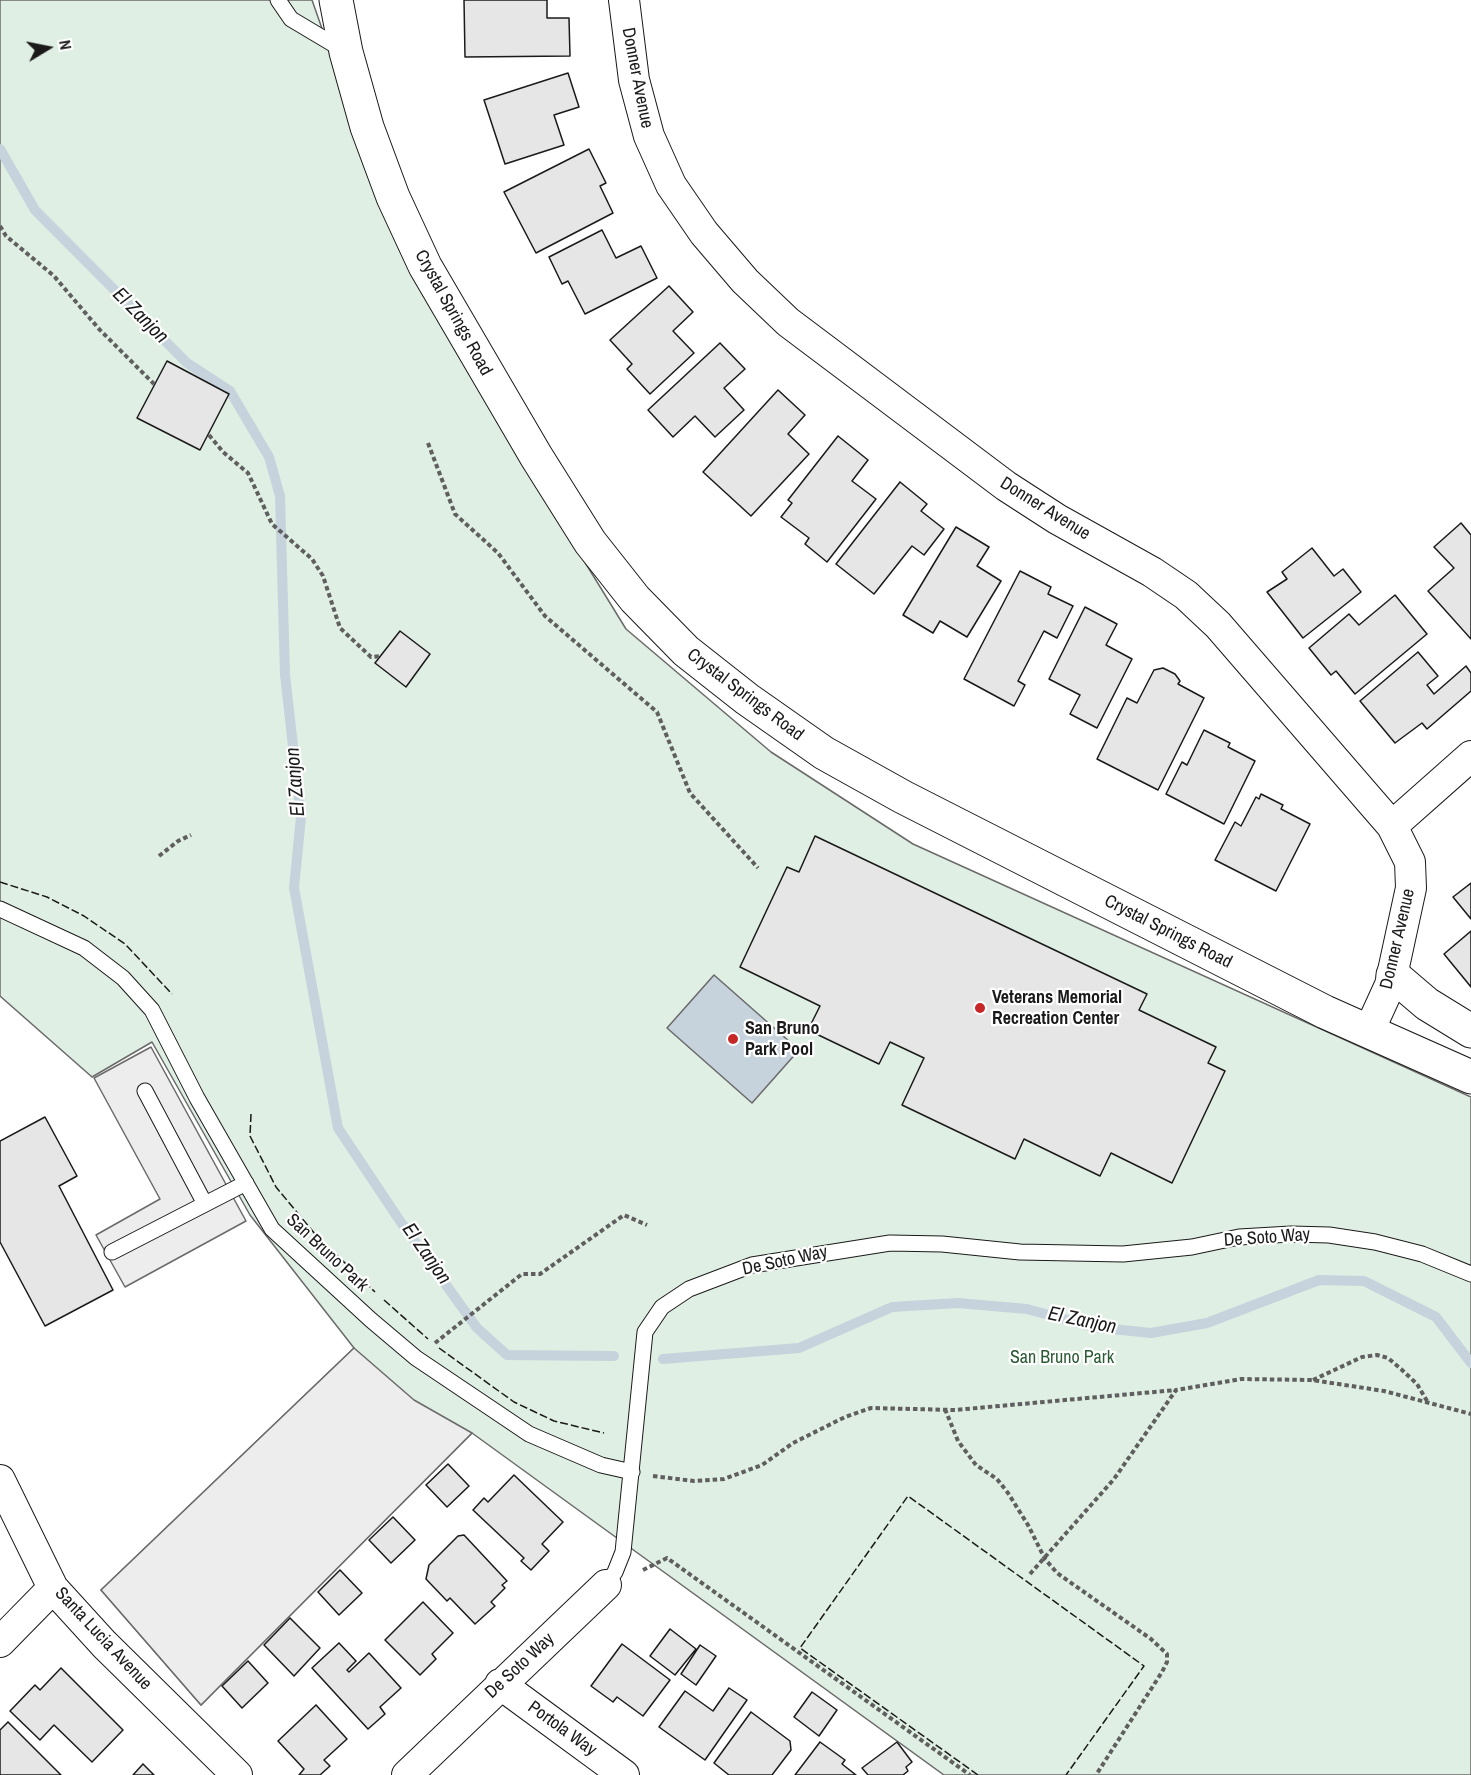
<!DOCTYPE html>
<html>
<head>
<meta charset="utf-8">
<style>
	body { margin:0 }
	#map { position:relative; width:1471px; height:1775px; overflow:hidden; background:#fff; font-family:"Archivo Narrow",sans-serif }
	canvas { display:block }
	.north { position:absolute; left:18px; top:18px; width:60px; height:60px; -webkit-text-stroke:4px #fff; paint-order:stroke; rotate:80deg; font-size:16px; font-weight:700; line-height:24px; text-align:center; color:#1a1a1a }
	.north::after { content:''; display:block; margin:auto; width:21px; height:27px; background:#1a1a1a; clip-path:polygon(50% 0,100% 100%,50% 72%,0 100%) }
</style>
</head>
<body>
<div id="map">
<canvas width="1471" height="1775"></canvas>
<div class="north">N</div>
</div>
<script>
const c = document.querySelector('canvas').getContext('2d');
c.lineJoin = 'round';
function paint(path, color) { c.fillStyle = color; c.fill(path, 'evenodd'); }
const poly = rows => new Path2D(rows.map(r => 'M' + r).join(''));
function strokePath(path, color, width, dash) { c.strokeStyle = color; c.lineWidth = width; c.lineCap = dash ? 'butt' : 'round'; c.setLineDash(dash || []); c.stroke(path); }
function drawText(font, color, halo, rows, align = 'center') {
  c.font = font + ' "Archivo Narrow",sans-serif'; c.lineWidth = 4.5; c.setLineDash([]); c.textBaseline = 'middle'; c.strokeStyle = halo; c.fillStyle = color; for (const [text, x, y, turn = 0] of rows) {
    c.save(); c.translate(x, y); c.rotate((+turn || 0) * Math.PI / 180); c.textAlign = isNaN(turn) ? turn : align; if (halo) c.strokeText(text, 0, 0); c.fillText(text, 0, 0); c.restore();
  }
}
const green = poly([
	[0,0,312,0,369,163,533,478,626,629,771,752,913,844,1471,1097,1471,1775,944,1775,472,1433,201,1705,101,1590,354,1348,250,1215,152,1042,92,1077,0,996,0,0]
]);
paint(green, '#e0efe3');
strokePath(green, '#6a6a6a', 1.5);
const parking = poly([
	[151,1047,246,1221,125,1287,96,1235,160,1199,94,1078,151,1047],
	[354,1348,414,1400,472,1433,201,1705,101,1590,354,1348]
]);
paint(parking, '#ededed');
strokePath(parking, '#6a6a6a', 1.5);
const water = poly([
	[714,975,799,1050,752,1103,667,1028,714,975]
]);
paint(water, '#c6d2dc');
strokePath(water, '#6a6a6a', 1.5);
strokePath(poly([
	[0,149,35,210,187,363,230,391,269,457,280,496,285,675,301,817,294,888,338,1128,400,1221,477,1328,507,1355,614,1356],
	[663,1359,799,1348,892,1307,958,1303,1027,1309,1093,1327,1151,1333,1207,1323,1319,1280,1364,1281,1436,1317,1471,1363]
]), '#c6d2dc', 10);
const building = poly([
	[464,0,547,0,547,18,569,18,570,56,465,57,464,0],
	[568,73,579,107,554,115,564,145,505,164,484,100,568,73],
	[589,149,606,183,600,186,613,213,536,253,504,192,589,149],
	[602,230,616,258,641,246,657,278,585,314,568,281,562,284,549,257,602,230],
	[669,286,693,312,673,331,694,353,650,394,627,369,632,364,610,340,669,286],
	[720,343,745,369,724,388,744,410,715,437,695,416,673,437,648,410,720,343],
	[167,361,229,394,200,450,137,418,167,361],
	[778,390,805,415,788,434,809,454,751,516,703,472,778,390],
	[838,436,868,460,852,481,876,499,827,562,805,544,809,538,781,517,792,503,788,500,838,436],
	[900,482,927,504,921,511,944,529,924,555,912,546,874,594,836,564,900,482],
	[1461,523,1471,535,1471,639,1428,591,1454,568,1434,547,1461,523],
	[956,527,989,547,977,566,1001,581,967,637,940,621,933,633,903,615,956,527],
	[1312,548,1334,576,1343,569,1361,592,1303,638,1267,592,1287,579,1282,572,1312,548],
	[1020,571,1051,587,1048,594,1073,606,1057,638,1044,631,1018,681,1025,685,1014,706,964,679,1020,571],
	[1395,595,1427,634,1355,694,1336,671,1331,675,1309,648,1349,614,1359,625,1395,595],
	[1085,607,1117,624,1106,645,1132,659,1097,728,1070,714,1080,695,1049,679,1085,607],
	[400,631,430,654,406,687,375,663,400,631],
	[1418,652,1438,676,1427,685,1434,694,1466,666,1471,673,1471,691,1427,729,1422,723,1395,743,1360,701,1418,652],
	[1163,668,1175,674,1180,681,1178,684,1204,698,1158,790,1097,759,1127,698,1137,703,1154,670,1163,668],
	[1204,730,1230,743,1228,747,1255,761,1224,824,1166,794,1182,762,1187,765,1204,730],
	[1261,794,1283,805,1281,809,1310,824,1276,891,1215,860,1235,822,1241,826,1256,797,1259,799,1261,794],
	[815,836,1147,994,1139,1010,1216,1047,1208,1063,1225,1071,1172,1183,1111,1153,1100,1176,1024,1139,1015,1159,902,1105,924,1058,890,1042,879,1064,808,1030,820,1006,740,967,787,867,799,872,815,836],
	[1471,883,1471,919,1453,897,1471,883],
	[1471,931,1471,987,1444,954,1471,931],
	[45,1117,77,1176,59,1186,113,1290,45,1326,0,1242,0,1141,45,1117],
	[448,1464,469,1486,447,1507,426,1485,448,1464],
	[514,1475,563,1522,542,1544,549,1551,531,1570,521,1561,524,1558,473,1510,484,1498,488,1502,514,1475],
	[393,1517,415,1540,391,1563,369,1540,393,1517],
	[464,1535,507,1581,502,1585,505,1588,491,1602,495,1606,475,1624,450,1598,447,1601,426,1579,429,1565,458,1536,464,1535],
	[340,1570,362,1593,339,1615,318,1592,340,1570],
	[423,1602,453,1633,432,1654,436,1659,420,1675,385,1640,423,1602],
	[290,1618,320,1648,294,1676,264,1645,290,1618],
	[670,1629,696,1649,675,1675,650,1656,670,1629],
	[339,1643,356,1661,347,1670,349,1672,369,1653,401,1688,380,1707,385,1714,368,1729,312,1668,339,1643],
	[622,1644,670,1680,643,1716,617,1697,613,1702,591,1686,622,1644],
	[700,1645,716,1656,696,1685,681,1674,700,1645],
	[248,1661,268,1683,242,1708,222,1686,248,1661],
	[61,1668,123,1730,92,1762,54,1725,40,1740,10,1711,35,1685,40,1690,61,1668],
	[729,1688,747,1700,705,1760,659,1727,685,1691,713,1711,729,1688],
	[812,1692,837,1710,819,1736,794,1717,812,1692],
	[316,1705,347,1739,324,1760,330,1766,320,1775,299,1775,304,1769,278,1741,316,1705],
	[751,1712,790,1741,791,1750,772,1775,729,1775,714,1763,751,1712],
	[8,1722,61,1775,0,1775,0,1730,8,1722],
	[820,1742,845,1760,842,1764,856,1775,795,1775,820,1742],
	[897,1742,912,1762,906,1767,908,1771,903,1775,868,1775,862,1768,897,1742],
	[143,1764,154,1775,133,1775,143,1764]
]);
paint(building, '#e6e6e6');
strokePath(building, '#1a1a1a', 1.5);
const service = poly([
	[278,0,291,19,343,50],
	[0,909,84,948,123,978,152,1010,197,1098,272,1229,371,1320,416,1358,529,1434,601,1465,632,1472],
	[145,1091,205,1204],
	[112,1252,246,1183],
	[606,1585,615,1572,623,1552,645,1332,662,1307,689,1289,752,1265,890,1243,942,1244,1020,1252,1123,1254,1192,1247,1239,1237,1291,1234,1329,1235,1375,1242,1422,1254,1471,1274]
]);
const minor = poly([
	[624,0,634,80,649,136,671,185,704,233,745,281,788,322,1006,486,1057,519,1152,572,1186,595,1218,625,1392,826,1410,862,1411,888,1390,985,1369,1031],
	[1392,826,1471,756],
	[0,1480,53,1588,104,1644,237,1775],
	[0,1642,53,1588],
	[500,1684,624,1775],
	[407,1775,606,1585]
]);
const secondary = poly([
	[336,0,346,52,367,127,393,197,425,266,536,456,590,542,635,599,686,651,747,699,824,753,903,797,1325,1012,1471,1077],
	[1393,975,1427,1004,1471,1031]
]);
strokePath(service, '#1a1a1a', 17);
strokePath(minor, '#1a1a1a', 32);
strokePath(secondary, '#1a1a1a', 35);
strokePath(poly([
	[0,226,6,236,54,276,99,329,154,384],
	[209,435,223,452,248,473,272,524,312,559,323,576,340,628,371,657,381,656],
	[428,443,455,514,498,553,545,616,657,712,690,793,758,868],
	[159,856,178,841,191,835],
	[435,1343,522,1274,540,1274,624,1215,647,1225],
	[1313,1380,1362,1357,1377,1355,1388,1358,1401,1369,1417,1384,1427,1401],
	[945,1409,958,1441,976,1465,997,1479,1008,1493,1028,1525,1045,1559,1057,1573,1151,1639,1167,1654,1167,1662,1162,1672,1096,1775],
	[653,1476,694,1481,724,1479,762,1465,793,1443,845,1417,871,1408,955,1410,1176,1390],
	[643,1570,667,1558,970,1775],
	[1030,1574,1114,1479,1176,1390,1241,1379,1312,1380,1384,1391,1471,1414]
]), '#5f5f5f', 4, [4.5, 3]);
strokePath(service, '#fff', 15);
strokePath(minor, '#fff', 30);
strokePath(secondary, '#fff', 33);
strokePath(poly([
	[0,882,47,897,84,916,125,944,172,994],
	[251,1114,250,1136,276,1187,315,1234,375,1292],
	[384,1300,428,1339],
	[439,1348,514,1402,554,1421,604,1433],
	[978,1775,800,1648,908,1496,1144,1666,1066,1775]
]), '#1a1a1a', 1.5, [8, 3]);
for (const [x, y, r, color] of [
	[980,1008,6,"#c62828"],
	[733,1039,6,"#c62828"]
]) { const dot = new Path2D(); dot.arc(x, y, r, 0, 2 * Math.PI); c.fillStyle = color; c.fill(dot); strokePath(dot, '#fff', 2); }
drawText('18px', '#1a1a1a', '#fff', [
	["Donner Avenue",637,78,79],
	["Crystal Springs Road",453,313,61],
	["Donner Avenue",1045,509,32],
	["Crystal Springs Road",745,695,37],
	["Crystal Springs Road",1168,932,27],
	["Donner Avenue",1398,939,-77],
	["De Soto Way",1267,1238,-4],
	["San Bruno Park",327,1253,43],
	["De Soto Way",785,1261,-12],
	["Santa Lucia Avenue",103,1639,47],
	["De Soto Way",520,1666,-43],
	["Portola Way",562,1729,36]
]);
drawText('bold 18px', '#1a1a1a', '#fff', [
	["Veterans Memorial",992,998],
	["Recreation Center",992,1019],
	["San Bruno",745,1029],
	["Park Pool",745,1050]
], 'left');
drawText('18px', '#2b5a34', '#fff', [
	["San Bruno Park",1062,1358]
]);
drawText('italic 20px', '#1a1a1a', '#fff', [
	["El Zanjon",140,316,45],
	["El Zanjon",296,782,-95],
	["El Zanjon",426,1254,55],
	["El Zanjon",1082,1321,12]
]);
</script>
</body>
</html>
